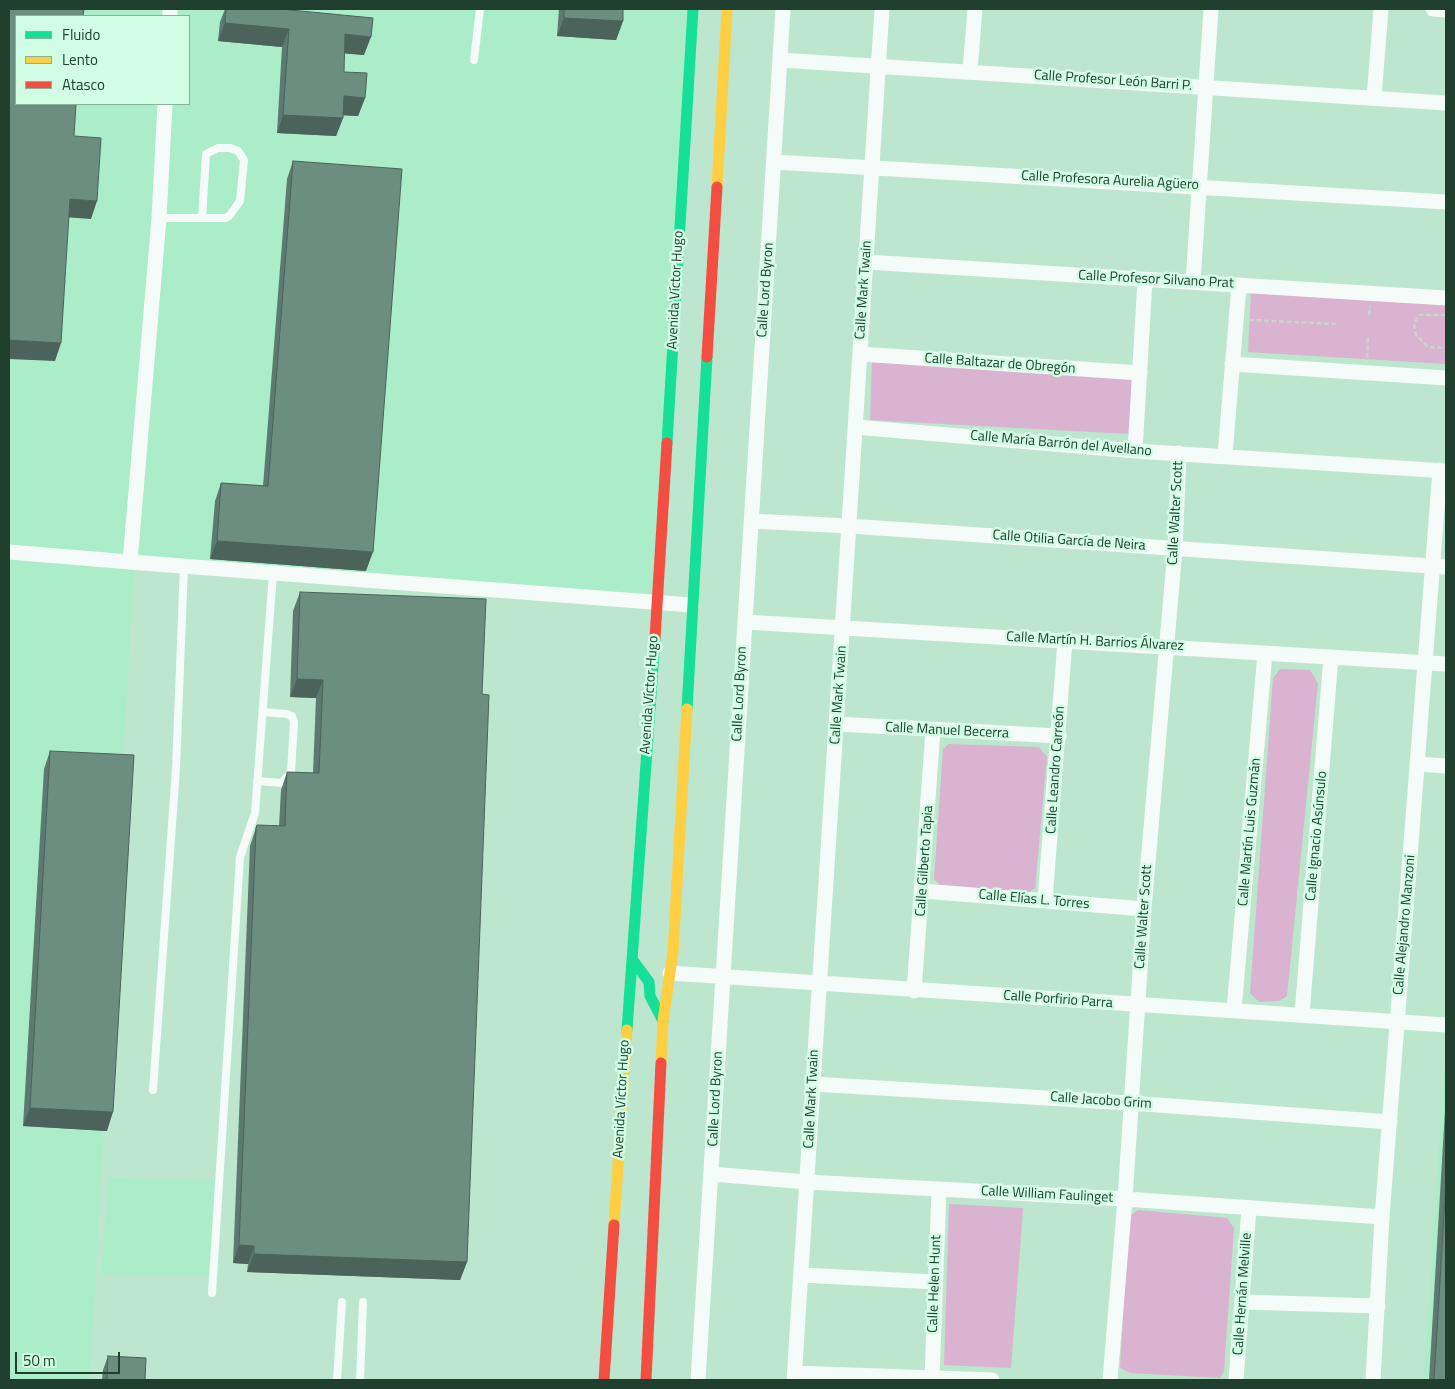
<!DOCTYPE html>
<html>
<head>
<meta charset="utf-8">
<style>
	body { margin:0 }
	#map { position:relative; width:1455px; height:1389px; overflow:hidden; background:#bce6ce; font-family:"Titillium Web",sans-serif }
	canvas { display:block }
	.frame { position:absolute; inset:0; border:10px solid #203f2f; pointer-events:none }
	.legend { position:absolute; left:15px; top:15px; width:175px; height:90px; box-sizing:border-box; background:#d0fde3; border:1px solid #8ab19b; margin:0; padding:6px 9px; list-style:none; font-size:15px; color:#203f2f }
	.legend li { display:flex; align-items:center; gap:10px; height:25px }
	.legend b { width:25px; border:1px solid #8ab19b }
	.scale { position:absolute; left:15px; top:1352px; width:105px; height:22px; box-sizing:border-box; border:2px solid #203f2f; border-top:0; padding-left:6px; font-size:15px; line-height:18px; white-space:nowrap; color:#203f2f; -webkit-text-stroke:4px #d0fde3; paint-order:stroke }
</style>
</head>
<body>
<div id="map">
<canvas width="1455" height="1389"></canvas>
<div class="frame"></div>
<ul class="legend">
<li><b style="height:6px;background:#16e098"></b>Fluido</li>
<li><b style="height:6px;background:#ffcf43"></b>Lento</li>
<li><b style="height:6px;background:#f24e42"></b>Atasco</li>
</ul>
<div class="scale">50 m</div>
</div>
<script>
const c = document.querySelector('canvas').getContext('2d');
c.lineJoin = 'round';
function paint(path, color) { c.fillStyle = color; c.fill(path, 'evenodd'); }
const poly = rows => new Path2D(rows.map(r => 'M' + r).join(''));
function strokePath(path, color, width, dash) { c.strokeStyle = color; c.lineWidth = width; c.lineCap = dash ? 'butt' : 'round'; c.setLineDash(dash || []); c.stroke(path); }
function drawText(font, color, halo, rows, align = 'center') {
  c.font = font + ' "Titillium Web",sans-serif'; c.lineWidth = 5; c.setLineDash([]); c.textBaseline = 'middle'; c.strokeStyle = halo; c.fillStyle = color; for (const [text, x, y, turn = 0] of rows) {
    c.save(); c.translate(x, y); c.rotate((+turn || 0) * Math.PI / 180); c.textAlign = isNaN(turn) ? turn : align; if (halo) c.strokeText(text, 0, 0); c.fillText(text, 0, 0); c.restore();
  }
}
paint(poly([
	[9,9,693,9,661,596,134,559,90,1380,9,1380],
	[16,16,189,16,189,104,16,104],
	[1444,1071,1446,1071,1446,1380,1424,1380],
	[109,1178,216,1181,212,1276,101,1274]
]), '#aaedc8');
paint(poly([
	[1251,291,1446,305,1446,364,1248,352],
	[872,361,1133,376,1129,434,870,420],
	[1280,669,1310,670,1318,683,1287,996,1279,1001,1259,1002,1250,993,1273,678],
	[949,744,1039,747,1047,757,1035,888,1029,892,940,885,934,879,943,749],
	[949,1204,1023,1208,1011,1368,944,1365],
	[1138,1210,1227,1218,1234,1228,1224,1371,1220,1378,1130,1373,1120,1368,1129,1217]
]), '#d9b3d0');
strokePath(poly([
	[1369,315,1370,306],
	[1446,315,1419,315,1414,324,1416,335,1428,347,1446,348],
	[1249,320,1337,324],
	[1367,358,1368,337]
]), '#c8d5ce', 2.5, [5, 2.5]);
strokePath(poly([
	[474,60,480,9],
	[159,218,226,218,230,215,240,201,244,160,238,151,230,148,218,148,206,154,202,218],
	[257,781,282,783,291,772,294,722,292,716,287,714,263,712],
	[153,1090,176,769,184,566],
	[212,1293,240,857,255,813,273,573],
	[337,1380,342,1302],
	[360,1380,363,1302]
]), '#f5fbf8', 8);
strokePath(poly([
	[1433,9,1446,10],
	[170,16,170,9],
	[780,60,1446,103],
	[970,71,975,9],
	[1374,98,1381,9],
	[165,104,159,218,130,562,691,605],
	[774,162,1446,202],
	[866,262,1446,298],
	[1193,282,1211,9],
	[860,354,1140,373],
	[1232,364,1446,378],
	[855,427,1135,451,1446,471],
	[1135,451,1145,280],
	[1225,455,1239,285],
	[751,521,849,526,1446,567],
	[9,552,130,562],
	[745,622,1446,664],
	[836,724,1059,736],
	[1418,764,1446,766],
	[923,891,1144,909],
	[1045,900,1065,641],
	[670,973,1446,1025],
	[914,991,933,730],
	[1234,1010,1265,653],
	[1302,1014,1331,657],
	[813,1084,1130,1103,1390,1122],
	[712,1174,807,1182,1125,1199,1382,1217],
	[802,1275,935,1282],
	[1243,1302,1378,1306],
	[795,1373,992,1380],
	[932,1378,939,1190],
	[698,1380,783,9],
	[794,1380,882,9],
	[1110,1380,1125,1199,1144,909,1175,549,1179,453],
	[1236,1380,1249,1208],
	[1373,1380,1382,1217,1440,470]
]), '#f5fbf8', 15);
strokePath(poly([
	[667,443,693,9],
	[687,709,707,357],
	[632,959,649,982,650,996,663,1021],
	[627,1030,655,638]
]), '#16e098', 11);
strokePath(poly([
	[717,187,727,9],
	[661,1063,663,1021,673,952,687,709],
	[614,1225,627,1030]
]), '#ffcf43', 11);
strokePath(poly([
	[707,357,717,187],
	[655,638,667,443],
	[604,1380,614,1225],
	[646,1380,661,1063]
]), '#f24e42', 11);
paint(poly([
	[225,9,280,9,364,55,344,53,344,72,365,98,358,116,343,115,343,118,336,136,277,133,282,47,218,41,220,22],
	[559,9,623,9,623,21,616,40,557,36],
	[293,161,366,571,210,559,215,501,221,483,263,486,287,179],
	[300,592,482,694,467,1262,460,1280,247,1272,248,1264,233,1263,250,846,257,825,279,826,281,790,287,772,313,773,316,698,290,697,293,611],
	[50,751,107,1131,23,1126,44,769],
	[1446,1093,1446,1380,1429,1380],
	[108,1356,145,1380,102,1380,103,1370]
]), '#5c7a6f');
paint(poly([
	[564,18,623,21,616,40,557,36],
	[225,23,289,29,282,47,218,41],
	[345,34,371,37,364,55,339,53],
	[344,96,365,98,358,116,337,115],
	[283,115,343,118,336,136,277,133],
	[70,199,97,201,91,219,63,217],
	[9,340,61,343,55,361,9,359],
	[217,541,373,552,366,571,210,559],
	[297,679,323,680,316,698,290,697],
	[30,1108,113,1112,107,1131,23,1126],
	[239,1245,254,1246,248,1264,233,1263],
	[254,1254,467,1262,460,1280,247,1272]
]), '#4b635a');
const building = poly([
	[9,9,84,9,83,16,16,16,16,104,76,104,74,136,101,138,97,201,70,199,61,343,9,340,9,9],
	[226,9,280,9,373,18,371,37,345,34,344,72,367,73,365,98,344,96,343,118,283,115,289,29,225,23,226,9],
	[564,9,623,9,623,21,564,18,564,9],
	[293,161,402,169,373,552,217,541,221,483,268,486,293,161],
	[300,592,486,599,482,694,489,695,467,1262,254,1254,254,1246,239,1245,256,828,257,825,285,826,287,772,319,773,323,680,297,679,300,592],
	[50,751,134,755,113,1112,30,1108,50,751],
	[1446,1182,1446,1380,1434,1380,1446,1182],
	[108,1356,146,1358,145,1380,107,1380,108,1356]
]);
paint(building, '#6b8e81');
strokePath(building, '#4b635a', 1);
drawText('14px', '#203f2f', '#d0fde3', [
	["Calle Profesor León Barri P.",1113,81,4],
	["Calle Profesora Aurelia Agüero",1110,181,3],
	["Calle Profesor Silvano Prat",1156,280,3],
	["Avenida Víctor Hugo",676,290,-87],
	["Calle Lord Byron",766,290,-86],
	["Calle Mark Twain",864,290,-86],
	["Calle Baltazar de Obregón",1000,364,4],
	["Calle María Barrón del Avellano",1061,444,5],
	["Calle Walter Scott",1176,513,-87],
	["Calle Otilia García de Neira",1069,541,4],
	["Calle Martín H. Barrios Álvarez",1095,642,3],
	["Calle Lord Byron",740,694,-87],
	["Avenida Víctor Hugo",650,695,-86],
	["Calle Mark Twain",839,695,-86],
	["Calle Manuel Becerra",947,731,3],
	["Calle Leandro Carreón",1056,770,-86],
	["Calle Martín Luis Guzmán",1250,832,-85],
	["Calle Ignacio Asúnsulo",1317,836,-85],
	["Calle Gilberto Tapia",925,861,-86],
	["Calle Elías L. Torres",1034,900,5],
	["Calle Walter Scott",1144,917,-86],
	["Calle Alejandro Manzoni",1405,925,-85],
	["Calle Porfirio Parra",1058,1000,4],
	["Avenida Víctor Hugo",622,1099,-87],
	["Calle Lord Byron",716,1099,-87],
	["Calle Mark Twain",812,1099,-87],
	["Calle Jacobo Grim",1101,1101,4],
	["Calle William Faulinget",1047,1195,3],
	["Calle Helen Hunt",935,1284,-88],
	["Calle Hernán Melville",1243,1294,-86]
]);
</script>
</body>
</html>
